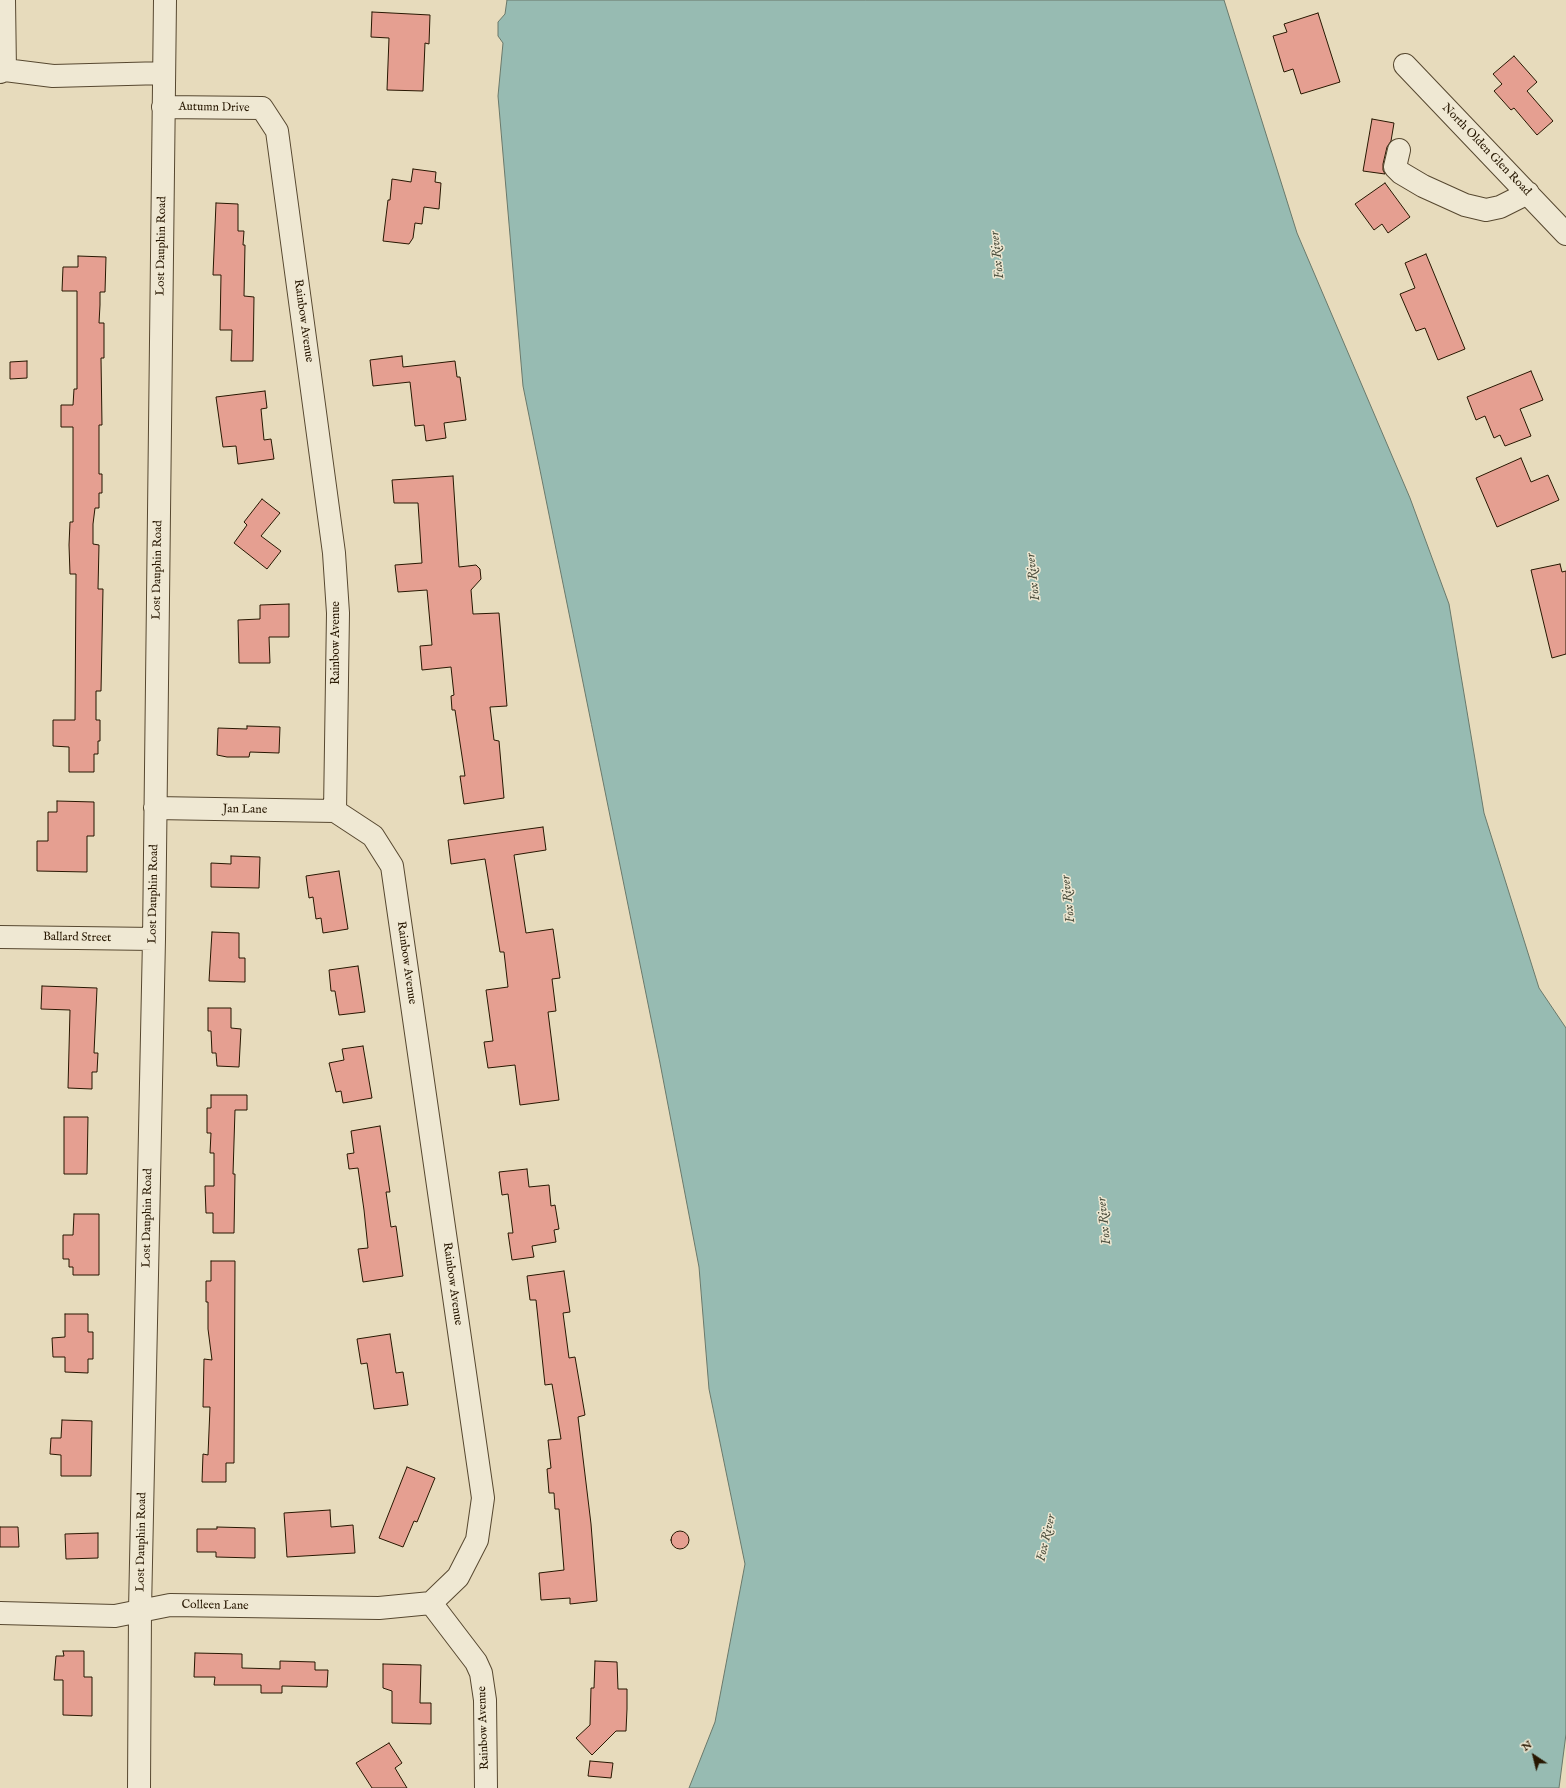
<!DOCTYPE html>
<html>
<head>
<meta charset="utf-8">
<style>
	body { margin:0 }
	#map { position:relative; width:1566px; height:1788px; overflow:hidden; background:#e7dbbc; font-family:"IM FELL English",serif }
	canvas { display:block }
	.north { position:absolute; left:1514px; top:1736px; width:40px; height:40px; -webkit-text-stroke:3px #efe8d3; paint-order:stroke; rotate:325deg; font-size:11px; font-weight:700; line-height:16px; text-align:center; color:#271701 }
	.north::after { content:''; display:block; margin:auto; width:14px; height:18px; background:#271701; clip-path:polygon(50% 0,100% 100%,50% 72%,0 100%) }
</style>
</head>
<body>
<div id="map">
<canvas width="1566" height="1788"></canvas>
<div class="north">N</div>
</div>
<script>
const c = document.querySelector('canvas').getContext('2d');
c.lineJoin = 'round';
function paint(path, color) { c.fillStyle = color; c.fill(path, 'evenodd'); }
const poly = rows => new Path2D(rows.map(r => 'M' + r).join(''));
function strokePath(path, color, width, dash) { c.strokeStyle = color; c.lineWidth = width; c.lineCap = dash ? 'butt' : 'round'; c.setLineDash(dash || []); c.stroke(path); }
function drawText(font, color, halo, rows, align = 'center') {
  c.font = font + ' "IM FELL English",serif'; c.lineWidth = 3; c.setLineDash([]); c.textBaseline = 'middle'; c.strokeStyle = halo; c.fillStyle = color; for (const [text, x, y, turn = 0] of rows) {
    c.save(); c.translate(x, y); c.rotate((+turn || 0) * Math.PI / 180); c.textAlign = isNaN(turn) ? turn : align; if (halo) c.strokeText(text, 0, 0); c.fillText(text, 0, 0); c.restore();
  }
}
const water = poly([
	[507,0,1224,0,1297,233,1410,498,1449,604,1484,813,1539,988,1566,1028,1566,1734,1559,1788,689,1788,715,1722,745,1564,709,1389,699,1267,660,1063,523,386,498,96,503,43,498,36,498,22,505,14,507,0]
]);
paint(water, '#97bbb2');
strokePath(water, '#6a796b', 1);
const building = poly([
	[372,12,430,15,429,44,425,43,423,91,387,90,389,38,371,37,372,12],
	[1318,13,1340,82,1301,94,1293,69,1284,72,1273,36,1287,32,1284,24,1318,13],
	[1514,56,1537,82,1527,91,1553,121,1537,135,1514,108,1511,110,1494,91,1502,84,1493,74,1514,56],
	[1372,119,1394,123,1391,141,1387,147,1383,164,1383,170,1385,174,1363,171,1372,119],
	[413,169,436,172,435,182,441,183,439,209,424,207,422,224,415,223,413,238,409,244,383,241,388,200,390,200,392,179,411,182,413,169],
	[1385,183,1410,217,1388,233,1382,224,1374,230,1355,204,1385,183],
	[216,203,238,204,238,231,244,231,243,245,245,245,244,296,254,297,253,361,231,361,232,330,220,330,221,275,213,275,216,203],
	[1426,254,1465,349,1438,360,1425,328,1416,331,1400,294,1415,288,1405,263,1426,254],
	[78,256,106,257,105,292,100,292,100,305,99,323,104,323,104,358,101,358,102,425,99,425,99,474,102,474,102,493,99,493,99,508,95,508,93,524,93,544,99,545,98,589,103,589,101,691,96,691,96,720,100,720,100,741,98,741,98,754,94,754,94,772,69,772,69,747,53,746,53,720,75,720,76,574,70,574,69,545,70,522,73,522,73,427,61,427,61,405,73,405,74,389,77,389,77,291,62,291,63,267,78,267,78,256],
	[402,356,403,367,455,361,457,377,460,377,466,420,444,423,446,438,426,441,424,425,415,426,410,382,373,386,370,360,402,356],
	[27,361,27,378,10,379,10,362,27,361],
	[1531,371,1543,400,1520,409,1531,436,1505,446,1500,435,1494,438,1485,416,1476,420,1467,397,1531,371],
	[265,391,267,408,261,409,264,440,271,439,274,459,238,464,236,446,223,447,216,397,265,391],
	[1521,458,1531,482,1548,475,1559,500,1497,527,1476,478,1521,458],
	[453,476,459,567,476,565,480,569,481,579,471,590,473,614,499,613,507,706,490,707,494,740,499,741,504,798,464,804,460,776,465,776,455,710,452,710,451,696,454,695,451,667,422,670,420,646,432,645,427,590,398,592,395,565,422,563,418,503,394,503,392,480,453,476],
	[262,499,280,513,261,536,281,551,267,569,234,543,247,525,244,522,262,499],
	[1560,564,1562,572,1566,571,1566,654,1552,658,1531,570,1560,564],
	[289,604,289,637,269,637,270,663,239,663,238,620,260,619,260,605,289,604],
	[247,726,280,727,279,753,250,752,249,757,227,757,217,755,218,728,247,729,247,726],
	[57,801,94,802,94,836,87,836,87,872,37,871,37,841,48,841,48,812,57,812,57,801],
	[543,827,546,850,514,855,526,933,553,929,560,978,552,979,556,1011,548,1012,559,1100,520,1105,515,1065,488,1068,484,1042,493,1041,486,990,508,987,504,952,500,952,485,859,451,864,448,840,543,827],
	[231,856,260,857,259,888,211,887,211,863,231,864,231,856],
	[339,871,348,929,323,933,321,918,316,919,313,897,309,898,306,876,339,871],
	[212,932,239,933,239,958,245,958,245,982,209,981,212,932],
	[358,966,365,1012,339,1015,335,991,331,991,329,970,358,966],
	[42,986,97,988,94,1053,98,1053,97,1072,92,1072,92,1089,68,1088,70,1010,41,1009,42,986],
	[208,1008,231,1008,231,1028,241,1029,239,1067,217,1066,216,1053,212,1053,211,1031,208,1031,208,1008],
	[363,1046,372,1098,343,1103,341,1091,336,1092,329,1063,344,1060,342,1049,363,1046],
	[211,1095,247,1095,247,1110,235,1110,233,1174,235,1174,234,1233,213,1233,213,1213,206,1213,205,1186,214,1186,214,1153,210,1153,211,1133,207,1133,207,1108,211,1108,211,1095],
	[64,1117,88,1117,87,1174,64,1174,64,1117],
	[380,1126,390,1192,386,1192,391,1227,396,1226,403,1276,363,1282,358,1249,368,1248,364,1210,358,1168,349,1169,347,1154,354,1153,351,1131,380,1126],
	[527,1169,529,1187,549,1185,551,1206,555,1205,559,1229,554,1230,556,1242,532,1246,534,1257,512,1260,508,1233,513,1233,508,1194,502,1195,499,1172,527,1169],
	[74,1214,99,1214,99,1275,73,1275,73,1267,69,1267,69,1259,63,1259,63,1235,73,1235,74,1214],
	[211,1261,235,1261,234,1463,226,1463,226,1482,202,1482,203,1454,208,1455,210,1407,203,1407,204,1359,212,1360,208,1329,208,1302,206,1302,206,1281,211,1281,211,1261],
	[564,1271,570,1312,563,1313,569,1358,575,1357,585,1415,578,1417,591,1524,597,1601,570,1604,570,1598,541,1600,539,1573,564,1570,559,1509,555,1509,554,1493,549,1493,547,1469,551,1468,548,1440,561,1439,552,1384,545,1385,536,1300,530,1300,527,1276,564,1271],
	[65,1314,88,1314,88,1332,93,1332,93,1359,88,1359,88,1373,65,1372,65,1357,53,1357,52,1338,65,1337,65,1314],
	[390,1334,396,1373,403,1372,408,1405,374,1409,367,1363,361,1364,357,1339,390,1334],
	[62,1420,92,1421,91,1476,61,1476,61,1455,50,1454,51,1438,61,1438,62,1420],
	[407,1467,435,1478,417,1522,414,1521,403,1547,379,1538,407,1467],
	[330,1510,331,1527,353,1525,355,1553,287,1557,284,1513,330,1510],
	[0,1527,18,1527,19,1547,0,1547,0,1527],
	[217,1527,255,1528,255,1558,216,1557,216,1552,197,1552,197,1529,217,1529,217,1527],
	'671 1540a9 9 0 1 1 18 0a9 9 0 1 1-18 0Z',
	[98,1533,98,1558,66,1559,65,1534,98,1533],
	[63,1651,84,1651,84,1677,92,1677,92,1716,63,1715,63,1680,54,1680,56,1656,64,1656,63,1651],
	[195,1653,242,1654,242,1668,280,1669,280,1661,315,1662,315,1670,328,1670,327,1687,282,1686,282,1693,261,1693,261,1685,214,1685,215,1677,194,1677,195,1653],
	[595,1661,617,1662,618,1689,627,1689,627,1709,626,1731,616,1731,592,1755,576,1738,590,1725,591,1688,594,1688,595,1661],
	[383,1664,421,1665,420,1703,431,1703,431,1724,392,1723,392,1691,383,1688,383,1664],
	[389,1743,402,1763,395,1768,407,1788,372,1788,356,1763,389,1743],
	[590,1761,613,1763,611,1778,588,1776,590,1761]
]);
paint(building, '#e59f91');
strokePath(building, '#271701', 1);
const minor = poly([
	[1405,65,1566,234],
	[5,70,53,76,164,73],
	[0,72,5,70,4,0],
	[163,107,262,108,277,131,334,553,338,613,335,811],
	[1399,150,1395,167,1401,173,1423,186,1465,205,1486,210,1500,207,1528,193],
	[155,808,335,811],
	[335,811,373,836,392,866,483,1498,477,1540,458,1577,431,1603],
	[0,937,154,939],
	[431,1603,476,1662,481,1673,485,1700,486,1788],
	[0,1613,115,1616,170,1605,379,1608,431,1603],
	[139,1788,140,1610,154,939,165,0]
]);
strokePath(minor, '#574830', 24);
strokePath(minor, '#efe8d3', 22);
drawText('12px', '#271701', '#efe8d3', [
	["Autumn Drive",214,108,1],
	["North Olden Glen Road",1486,150,46],
	["Lost Dauphin Road",162,246,-89],
	["Rainbow Avenue",303,321,82],
	["Lost Dauphin Road",158,570,-89],
	["Rainbow Avenue",337,643,-90],
	["Jan Lane",245,810,1],
	["Lost Dauphin Road",154,894,-89],
	["Ballard Street",77,938,1],
	["Rainbow Avenue",406,963,82],
	["Lost Dauphin Road",148,1218,-89],
	["Rainbow Avenue",452,1284,82],
	["Lost Dauphin Road",142,1542,-89],
	["Colleen Lane",215,1606,1],
	["Rainbow Avenue",484,1728,-92]
]);
drawText('italic 13px', '#4e503f', '#efe8d3', [
	["Fox River",998,255,-96],
	["Fox River",1034,577,-96],
	["Fox River",1069,899,-96],
	["Fox River",1105,1221,-96],
	["Fox River",1047,1538,-77]
]);
</script>
</body>
</html>
